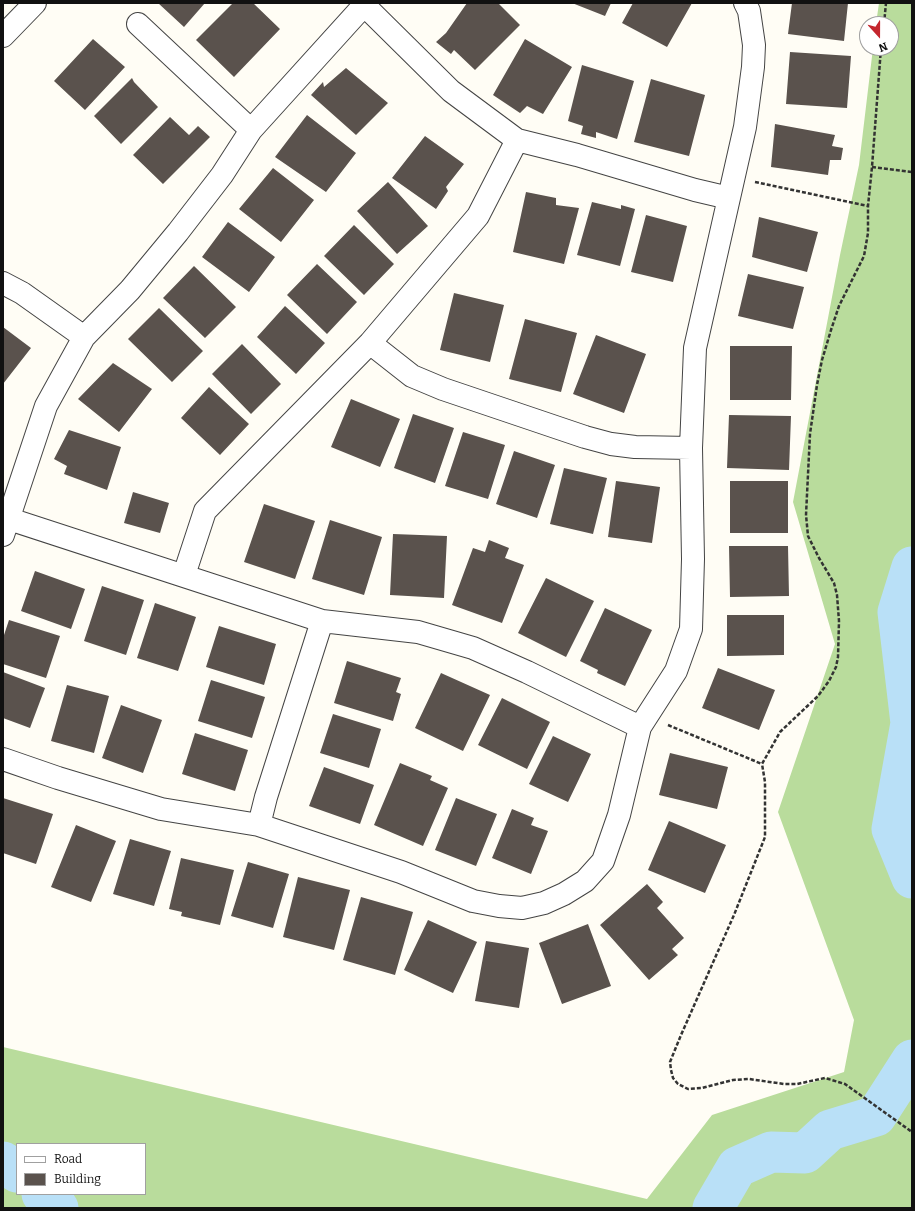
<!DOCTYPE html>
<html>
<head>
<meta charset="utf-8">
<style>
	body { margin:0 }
	#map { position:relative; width:915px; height:1211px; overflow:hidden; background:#fffdf5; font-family:Bitter,serif }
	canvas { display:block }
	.frame { position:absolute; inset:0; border:4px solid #111; pointer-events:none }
	.legend { position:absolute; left:16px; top:1143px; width:130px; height:52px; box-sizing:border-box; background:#fff; border:1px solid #a0a0a0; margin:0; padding:5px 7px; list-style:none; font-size:12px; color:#111 }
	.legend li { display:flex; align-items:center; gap:8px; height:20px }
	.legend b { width:20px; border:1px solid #a0a0a0 }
	.north { position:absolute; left:859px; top:16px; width:40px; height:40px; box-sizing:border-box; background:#fff; border:1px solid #a0a0a0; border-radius:50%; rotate:159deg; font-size:11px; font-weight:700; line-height:16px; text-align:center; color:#111 }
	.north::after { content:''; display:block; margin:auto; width:14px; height:18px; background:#c4262e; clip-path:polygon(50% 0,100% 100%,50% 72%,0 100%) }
</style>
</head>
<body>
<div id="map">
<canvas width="915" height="1211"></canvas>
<div class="frame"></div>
<ul class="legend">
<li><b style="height:5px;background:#fff"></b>Road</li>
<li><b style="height:11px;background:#5a524d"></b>Building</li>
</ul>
<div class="north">N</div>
</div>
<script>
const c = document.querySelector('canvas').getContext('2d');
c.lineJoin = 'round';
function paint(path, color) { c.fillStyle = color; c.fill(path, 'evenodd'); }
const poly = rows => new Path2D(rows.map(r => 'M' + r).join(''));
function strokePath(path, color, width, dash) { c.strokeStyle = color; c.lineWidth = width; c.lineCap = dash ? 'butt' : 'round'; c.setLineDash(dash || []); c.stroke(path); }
paint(poly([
	[879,3,912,3,912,1208,3,1208,3,1047,647,1199,712,1115,844,1072,854,1020,778,812,835,644,793,502,840,255,859,165,873,48,891,48,891,24,876,24],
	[17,1144,145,1144,145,1194,17,1194]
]), '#b9dc9c');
strokePath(poly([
	[908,702,912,704]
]), '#3f96cf', 7);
strokePath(poly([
	[912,567,898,612,911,723,892,829,912,878],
	[3,1162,17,1172],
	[42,1194,58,1208],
	[713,1208,737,1167,771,1152,805,1153,830,1130,876,1116,912,1060]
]), '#b9e0f7', 41);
paint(poly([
	[158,3,205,3,184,27],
	[233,3,253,3,280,29,234,77,196,40],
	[467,3,498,3,520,25,475,70,454,50,451,54,436,42,446,33],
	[572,3,611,3,605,16],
	[633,3,692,3,667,47,622,23],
	[792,3,848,3,844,41,788,34],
	[93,39,125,67,85,110,54,81],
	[525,39,572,67,543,114,527,106,520,113,493,95],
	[790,52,851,56,847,108,786,104],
	[582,65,634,81,617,139,596,132,596,138,581,134,583,126,568,121],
	[346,68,388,103,356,135,311,95,323,82,324,87],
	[132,78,134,82,158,107,121,144,94,116],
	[651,79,705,95,689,156,634,142],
	[307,115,356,153,326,192,275,157],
	[170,117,189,135,198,126,210,137,163,184,133,155],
	[775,124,835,135,832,146,843,148,841,160,830,160,828,175,771,167],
	[425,136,464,164,446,187,448,191,436,209,392,178],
	[273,168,314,200,281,242,239,209],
	[388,182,428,226,397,254,357,211],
	[526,192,556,198,556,205,579,208,564,264,513,252],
	[592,202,621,209,621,205,635,209,620,266,577,255],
	[646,215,687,226,673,282,631,272],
	[759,217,818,232,807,272,752,257],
	[228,222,275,257,249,292,202,257],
	[354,225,394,264,364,295,324,256],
	[317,264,357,302,327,334,287,295],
	[194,266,236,307,205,338,163,298],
	[748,274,804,287,793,329,738,316],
	[454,293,504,305,490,362,440,350],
	[285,306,325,343,296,374,257,337],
	[159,308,203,351,172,382,128,339],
	[525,319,577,333,561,392,509,379],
	[3,327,31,348,3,384],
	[596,335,646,354,624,413,573,394],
	[242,344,281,384,251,414,212,374],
	[730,346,792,346,791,400,730,400],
	[113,363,152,389,119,432,78,399],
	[209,387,249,424,220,455,181,418],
	[351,399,400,419,380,467,331,447],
	[413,414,454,428,435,483,394,468],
	[729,415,791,416,789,470,727,468],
	[69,430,121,447,107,490,64,474,67,466,54,459],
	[463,432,505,445,488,499,445,486],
	[514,451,555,465,537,518,496,504],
	[564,468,607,478,593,534,550,524],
	[616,481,660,487,652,543,608,537],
	[730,481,788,481,788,533,730,533],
	[133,492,169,503,160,533,124,523],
	[264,504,315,521,295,579,244,562],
	[330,520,382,537,364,595,312,579],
	[393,534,447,536,444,598,390,595],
	[489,540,509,548,505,558,524,565,502,623,452,605,473,548,485,552],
	[729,546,788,546,789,596,730,597],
	[35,571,85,589,71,629,21,611],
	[546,578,594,601,566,657,518,633],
	[102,586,144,600,126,655,84,641],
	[155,603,196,617,178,671,137,658],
	[605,608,652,630,625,686,597,673,598,670,580,661],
	[727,615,784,615,784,655,727,656],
	[9,620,60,636,46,678,3,664,3,638],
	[219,626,276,644,264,685,206,667],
	[347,661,401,678,396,692,401,694,393,721,334,703],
	[718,668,775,690,759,730,702,708],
	[3,672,45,688,30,728,3,718],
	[441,673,490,695,463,751,415,728],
	[211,680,265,697,252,738,198,721],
	[67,685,109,696,94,753,51,741],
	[502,698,550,722,527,769,478,745],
	[121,705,162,720,143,773,102,758],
	[333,714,381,729,369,768,320,753],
	[195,733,248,750,235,791,182,774],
	[553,736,591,754,568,802,529,784],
	[670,753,728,767,717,809,659,795],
	[400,763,432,776,430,780,448,788,423,846,374,825],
	[324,767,374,785,360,824,309,806],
	[3,798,53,814,36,864,3,853],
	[456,798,497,814,476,866,435,850],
	[512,809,534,818,531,825,548,831,531,874,492,858],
	[669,821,726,845,705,893,648,870],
	[76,825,116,841,91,902,51,887],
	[130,839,171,851,154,906,113,894],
	[181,858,234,870,220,925,181,916,182,912,169,909],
	[248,862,289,874,273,928,231,916],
	[298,877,350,890,334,950,283,937],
	[647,884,663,902,657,908,684,938,672,949,678,955,649,980,600,925],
	[361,897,413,912,395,975,343,960],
	[428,920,477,942,453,993,404,970],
	[588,924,611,986,562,1004,539,943],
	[486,941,529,948,519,1008,475,1001]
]), '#5a524d');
const minor = poly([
	[363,3,364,5,451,91,517,140,577,155,695,190,729,198],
	[138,24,251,130],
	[3,36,35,3],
	[3,283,22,293,84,337],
	[370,343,412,376,443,389,585,437,611,444,635,447,691,448],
	[3,517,322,621,418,632,473,648,527,672,640,727],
	[3,535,46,406,84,337,130,290,178,232,222,175,251,130,366,3],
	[184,575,205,511,370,343,478,216,517,140],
	[3,759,58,778,161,809,259,825,401,872,473,901,499,906,522,908,544,903,564,894,585,881,603,861,619,815,640,727,676,671,691,629,693,559,691,448,695,348,745,127,753,67,754,45,749,11,745,3],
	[259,825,266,797,322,621]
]);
strokePath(minor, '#444', 24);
strokePath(poly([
	[884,24,886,3],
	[881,48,872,167,868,206,868,233,864,256,839,306,831,330,822,360,817,385,810,434,806,515,808,536,819,558,834,583,837,595,839,621,838,657,836,667,829,681,818,696,780,732,762,764,765,782,765,837,734,915,681,1035,670,1062,671,1070,673,1078,678,1084,688,1089,702,1088,733,1080,749,1079,784,1084,797,1084,825,1078,845,1084,912,1132],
	[872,167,912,172],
	[755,182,868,206],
	[668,725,762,764]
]), '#333', 2.5, [4, 2]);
strokePath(minor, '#fff', 22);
</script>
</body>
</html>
